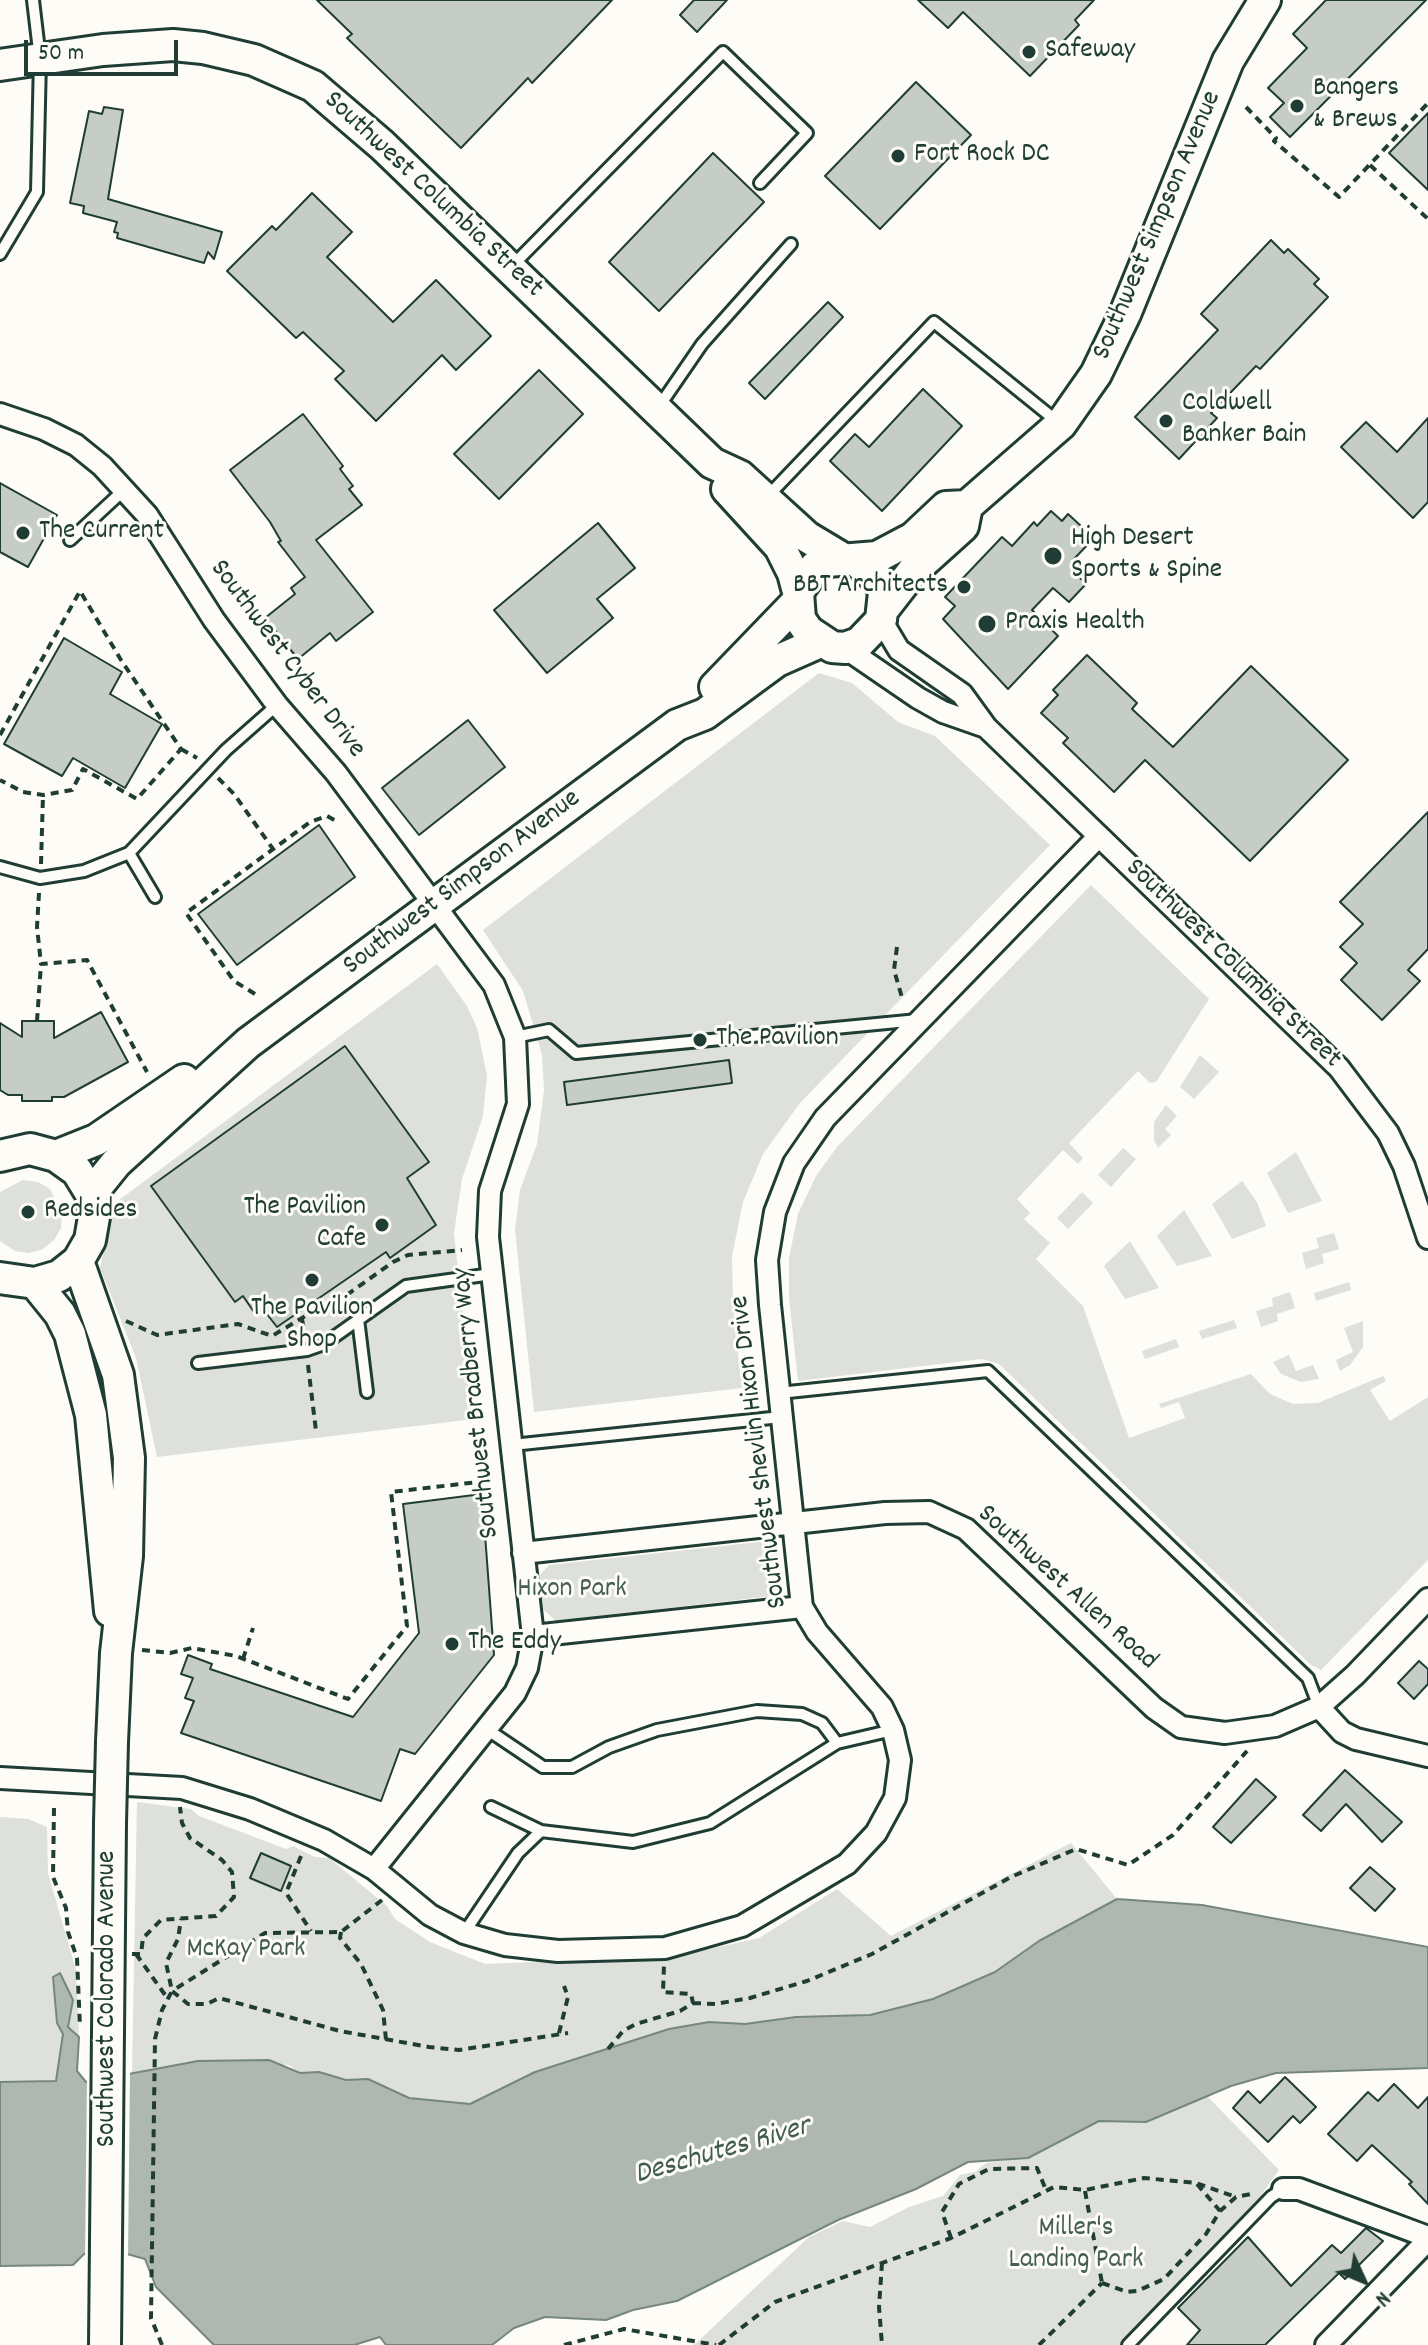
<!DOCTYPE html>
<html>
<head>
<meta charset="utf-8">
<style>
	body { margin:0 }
	#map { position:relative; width:1428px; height:2345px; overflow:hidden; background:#fdfcf7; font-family:Dekko,sans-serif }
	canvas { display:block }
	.north { position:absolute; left:1324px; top:2241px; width:80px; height:80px; -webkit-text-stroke:6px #fdfcf7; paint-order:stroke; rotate:134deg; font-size:22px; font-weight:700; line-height:32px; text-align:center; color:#1f3d34 }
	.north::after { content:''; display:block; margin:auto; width:28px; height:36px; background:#1f3d34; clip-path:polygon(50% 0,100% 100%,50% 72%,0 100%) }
	.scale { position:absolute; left:24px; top:40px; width:154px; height:36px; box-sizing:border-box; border:4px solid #1f3d34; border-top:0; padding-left:10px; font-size:24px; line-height:28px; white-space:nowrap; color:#1f3d34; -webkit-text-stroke:6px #fdfcf7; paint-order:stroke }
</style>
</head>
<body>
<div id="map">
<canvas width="1428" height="2345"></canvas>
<div class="north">N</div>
<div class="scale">50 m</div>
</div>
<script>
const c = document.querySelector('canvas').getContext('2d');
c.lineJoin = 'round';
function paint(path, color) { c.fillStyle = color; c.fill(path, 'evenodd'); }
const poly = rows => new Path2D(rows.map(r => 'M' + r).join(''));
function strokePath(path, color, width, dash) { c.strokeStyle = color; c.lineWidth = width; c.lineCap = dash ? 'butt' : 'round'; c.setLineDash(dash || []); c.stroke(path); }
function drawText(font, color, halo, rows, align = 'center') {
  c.font = font + ' Dekko,sans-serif'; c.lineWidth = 6; c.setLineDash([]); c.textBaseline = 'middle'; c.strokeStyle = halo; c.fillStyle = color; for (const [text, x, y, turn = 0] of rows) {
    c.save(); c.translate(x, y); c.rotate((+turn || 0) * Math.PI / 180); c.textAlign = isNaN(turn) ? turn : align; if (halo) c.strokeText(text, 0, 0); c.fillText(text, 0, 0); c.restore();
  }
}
paint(poly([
	[819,673,852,683,898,722,935,736,1050,845,800,1103,763,1154,743,1202,732,1256,733,1307,742,1388,534,1412,515,1230,520,1190,537,1144,544,1090,542,1055,523,991,483,930],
	[1091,885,1209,999,1156,1082,1150,1083,1138,1071,1069,1143,1083,1158,1078,1164,1063,1150,1017,1199,1030,1213,1024,1219,1050,1243,1036,1259,1083,1306,1129,1438,1185,1418,1179,1402,1161,1408,1159,1404,1251,1374,1270,1394,1293,1404,1318,1403,1383,1376,1386,1381,1370,1390,1390,1421,1428,1397,1428,1560,1321,1670,1311,1665,999,1364,982,1359,798,1381,789,1298,789,1258,798,1214,816,1176,837,1147],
	[437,964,467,1006,477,1028,487,1075,483,1116,462,1179,454,1233,474,1419,157,1457,136,1358,100,1268,115,1203],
	[1200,1055,1219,1072,1194,1099,1180,1087],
	[1166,1105,1177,1116,1165,1129,1171,1135,1158,1148,1154,1140,1154,1122],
	[1123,1148,1136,1159,1111,1187,1098,1175],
	[1296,1152,1322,1201,1288,1213,1267,1173],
	[23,1180,38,1182,50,1189,62,1214,61,1228,54,1240,43,1249,29,1253,15,1251,0,1241,0,1192],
	[1242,1181,1257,1202,1266,1226,1232,1239,1212,1204],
	[1082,1192,1093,1203,1068,1229,1057,1218],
	[1184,1210,1212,1256,1177,1266,1157,1236],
	[1334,1233,1339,1249,1322,1254,1324,1263,1306,1269,1302,1253,1319,1248,1316,1238],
	[1130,1241,1159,1288,1125,1299,1104,1266],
	[1349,1282,1351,1290,1316,1301,1314,1293],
	[1290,1292,1295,1308,1277,1314,1278,1321,1261,1327,1256,1311,1273,1306,1272,1298],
	[1234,1320,1237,1328,1202,1339,1199,1331],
	[1363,1321,1363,1347,1350,1365,1340,1371,1336,1360,1353,1352,1344,1328],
	[1176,1339,1179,1347,1145,1359,1142,1351],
	[1289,1355,1296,1371,1313,1365,1319,1379,1301,1382,1281,1374,1273,1362],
	[759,1542,777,1549,782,1582,772,1596,556,1621,543,1609,540,1575,549,1565],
	[137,1802,191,1809,199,1816,286,1849,293,1846,315,1857,329,1858,387,1906,395,1919,430,1942,485,1964,679,1956,759,1938,837,1889,891,1936,1071,1843,1117,1899,1039,1941,995,1972,933,1999,870,2015,796,2017,745,2024,709,2022,669,2029,592,2055,471,2104,409,2098,368,2079,346,2080,319,2072,300,2073,289,2065,171,2066,132,2073],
	[0,1817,28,1819,47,1827,48,1873,76,1970,79,2037,68,2027,73,2000,54,1978,57,2023,63,2034,56,2081,0,2082],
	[1207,2096,1279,2170,1259,2198,1120,2345,694,2345,809,2237,843,2221,870,2227,909,2207,943,2196,960,2175,975,2172,986,2163,1028,2158,1099,2121,1146,2122]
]), '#dde0db');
const water = poly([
	[1117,1899,1202,1905,1428,1947,1428,2068,1276,2073,1231,2086,1146,2122,1099,2121,1028,2158,968,2162,916,2189,838,2220,677,2301,633,2310,606,2320,545,2317,514,2328,492,2345,386,2345,380,2337,354,2345,214,2345,156,2287,145,2259,127,2254,84,2254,73,2265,0,2266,0,2082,56,2081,63,2034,57,2023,53,1977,60,1973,73,2000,68,2027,79,2037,77,2071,86,2082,198,2061,269,2060,300,2073,319,2072,346,2080,368,2079,409,2098,470,2104,535,2072,669,2029,709,2022,745,2024,796,2017,870,2015,933,1999,995,1972,1039,1941,1117,1899]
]);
paint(water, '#aeb8b1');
strokePath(water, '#75877f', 2);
paint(poly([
	[130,2071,128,2258,85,2259,87,2077]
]), '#fdfcf7');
const building = poly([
	[317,0,612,0,532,83,528,78,461,148,347,38,352,34,317,0],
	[694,0,727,0,697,32,680,15,694,0],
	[918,0,1094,0,1075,20,1079,25,1030,76,963,12,948,28,918,0],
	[1326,0,1426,0,1290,137,1270,117,1284,103,1268,88,1307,48,1293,34,1326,0],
	[916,82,971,135,880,229,825,176,916,82],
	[104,107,123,110,108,199,222,232,214,259,208,252,204,263,117,238,118,233,114,232,117,222,83,213,84,206,70,203,89,111,102,114,104,107],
	[1428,113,1428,190,1389,153,1428,113],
	[713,153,764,202,659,311,609,262,713,153],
	[312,193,352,232,327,257,393,322,436,280,491,336,456,370,442,355,376,421,335,379,344,371,303,332,296,338,227,271,272,226,276,230,312,193],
	[1271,240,1284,253,1288,249,1319,279,1314,284,1328,297,1260,369,1256,366,1211,413,1217,418,1179,459,1135,417,1218,330,1201,314,1271,240],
	[828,302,843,317,765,399,749,383,828,302],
	[539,370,583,414,499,499,454,454,539,370],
	[923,389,962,426,882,511,830,461,855,434,869,447,923,389],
	[303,414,343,466,340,469,353,486,349,489,362,505,316,540,373,612,336,641,330,633,298,659,265,618,295,594,291,588,305,577,278,542,281,541,270,522,230,470,303,414],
	[1428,418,1428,502,1413,518,1341,447,1366,422,1397,452,1428,418],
	[0,483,57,515,28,567,0,552,0,483],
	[1051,511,1062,521,1068,514,1094,538,1073,560,1081,568,1075,573,1086,584,1069,602,1053,588,1032,610,1058,636,1008,689,943,619,955,606,945,597,1002,537,1012,546,1034,522,1037,526,1051,511],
	[598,523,635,568,597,599,613,618,547,673,494,610,598,523],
	[64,638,122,672,110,694,162,724,125,788,73,758,62,776,4,744,64,638],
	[1087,655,1137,703,1132,709,1173,747,1251,666,1348,760,1250,861,1145,760,1114,792,1063,743,1068,738,1041,713,1058,695,1053,690,1087,655],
	[468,720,505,767,419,835,382,788,468,720],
	[1428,812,1428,949,1408,970,1420,981,1382,1020,1341,980,1357,963,1340,947,1363,924,1340,902,1428,812],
	[319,825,355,877,237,965,198,914,319,825],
	[101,1012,128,1062,64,1097,52,1097,52,1101,22,1101,22,1095,8,1095,0,1090,0,1023,22,1037,22,1021,54,1021,54,1038,101,1012],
	[345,1046,429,1162,407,1178,436,1225,390,1258,386,1252,277,1327,263,1309,256,1315,243,1296,235,1302,151,1186,345,1046],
	[729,1060,732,1083,567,1105,564,1082,729,1060],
	[482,1494,494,1655,415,1754,400,1749,381,1801,181,1733,194,1701,185,1698,193,1678,181,1674,188,1655,212,1664,210,1669,353,1717,419,1633,403,1504,482,1494],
	[1419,1661,1428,1669,1428,1684,1414,1699,1398,1683,1419,1661],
	[1345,1770,1402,1822,1382,1842,1346,1804,1321,1831,1303,1815,1345,1770],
	[1256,1779,1276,1797,1231,1843,1213,1827,1256,1779],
	[261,1853,291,1866,281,1891,250,1878,261,1853],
	[1370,1867,1395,1889,1375,1911,1350,1888,1370,1867],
	[1285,2077,1316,2107,1300,2123,1293,2116,1268,2142,1233,2108,1248,2091,1260,2103,1285,2077],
	[1394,2084,1418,2108,1428,2097,1428,2204,1409,2184,1412,2182,1372,2145,1357,2161,1328,2134,1368,2092,1378,2101,1394,2084],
	[1366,2228,1383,2241,1345,2279,1339,2273,1265,2345,1187,2345,1200,2330,1178,2308,1248,2237,1291,2286,1332,2245,1341,2253,1366,2228]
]);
paint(building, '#c6cdc7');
strokePath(building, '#1f3d34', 2);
const lane = poly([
	[0,254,37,192,40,59,33,0],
	[511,267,723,52,807,133,760,183],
	[658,408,702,344,791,244],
	[768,496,934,322,1059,423],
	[70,540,125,489],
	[129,853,155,897],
	[0,867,40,878,84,871,129,853,226,750,277,705],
	[515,1037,549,1030,576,1053,918,1020],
	[358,1319,367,1392],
	[198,1363,307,1350,324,1344,406,1286,492,1274],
	[779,1393,988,1371,1308,1678,1319,1707],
	[512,1445,781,1417],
	[488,1730,543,1767,572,1767,609,1747,657,1730,757,1711,802,1714,822,1723,837,1743,893,1730],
	[491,1807,541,1831,633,1842,710,1823,837,1743],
	[464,1933,518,1853,541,1831],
	[1128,2345,1271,2197,1283,2189]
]);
const street = poly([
	[0,414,44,429,76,445,102,466,147,515,214,620,277,705,336,773,494,985,515,1037,518,1104,490,1191,488,1237,533,1636,527,1668,515,1693,374,1869],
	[881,620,899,650,962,694,986,727,1339,1068,1388,1133,1404,1166,1428,1238],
	[845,648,918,698,943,712,986,727],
	[523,1553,885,1513,929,1512,966,1529,1154,1708,1181,1727,1225,1733,1275,1726,1319,1707,1355,1675,1428,1599],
	[533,1636,802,1607],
	[1319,1707,1342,1732,1356,1739,1428,1756],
	[0,1778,182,1788,250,1809,324,1840,374,1869,430,1915,464,1933,505,1945,558,1951,665,1948,742,1926,847,1864,876,1833,895,1798,900,1760,893,1730,882,1707,817,1632,802,1607,770,1305,767,1260,775,1212,794,1163,825,1118,1099,836],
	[1283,2189,1299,2189,1428,2237],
	[1326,2345,1428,2240]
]);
const secondary = poly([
	[0,65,103,50,173,45,203,48,254,60,313,86,382,145,712,463,740,476,807,537,842,558],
	[727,489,780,547,793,573,798,592],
	[856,561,878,579,884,592,881,620,859,643,845,648,832,647,808,631,800,619,798,592,815,567,827,561,877,557,913,538,946,507,967,506,1061,424,1096,374,1125,314,1228,61,1265,0],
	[885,607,913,571,963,526,967,506],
	[715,687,797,602],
	[0,1156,30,1149,56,1156,77,1171,91,1194,94,1217,90,1240,78,1261,59,1276,35,1283,0,1278],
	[56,1156,96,1140,184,1080],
	[91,1194,116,1163,248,1043,677,725,705,714,777,661,820,642],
	[78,1261,118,1375,129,1458,127,1556,116,1653,112,1742],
	[35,1283,60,1314,70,1334,91,1415,110,1611],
	[105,2345,110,1823]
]);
strokePath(lane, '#1f3d34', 16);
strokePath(street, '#1f3d34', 26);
strokePath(secondary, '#1f3d34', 36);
strokePath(poly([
	[1246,107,1276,138,1274,141,1339,197,1428,103],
	[1370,165,1428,219],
	[0,735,80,591,121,660,181,749,137,799,83,769,72,790,43,795,23,792,0,780],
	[181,749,197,758],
	[218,778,234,794,273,849],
	[41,864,43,795],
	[39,893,37,927,41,964,87,960,147,1072],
	[897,947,894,970,903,1001],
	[255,994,234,981,186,913,310,822,327,816,338,822],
	[37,1021,41,964],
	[302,1319,305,1336],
	[126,1321,157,1335,238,1324,272,1336,307,1315,327,1309,393,1262,408,1255,462,1250],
	[308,1365,316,1431],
	[142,1650,170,1653,192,1648,236,1656,348,1699,407,1626,391,1492,487,1481],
	[243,1659,253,1628],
	[54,1808,53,1877,66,1908,68,1932,77,1958,80,2027],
	[301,1856,286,1893,311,1931],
	[382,1900,341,1932,265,1933,172,1991,188,2004,207,2004,219,1998,340,2031,429,2047,459,2050,568,2033],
	[341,1932,340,1938,361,1964,383,2010,386,2040],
	[132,1954,141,1954,143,1938,161,1920,216,1916,234,1897,232,1872,222,1860,190,1838,182,1823,180,1807],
	[136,1954,168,1999],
	[693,2003,715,2004,750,1998,807,1981,872,1954,1011,1877,1076,1849,1128,1865,1173,1835,1247,1751],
	[559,2033,568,1997,564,1986],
	[608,2049,623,2031,636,2024,680,2011,693,2003,691,1994,663,1992,664,1965],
	[1197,2184,1220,2211],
	[1085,2191,1102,2283],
	[951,2238,942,2212,959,2184,989,2169,1037,2168,1046,2190],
	[882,2263,879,2307,882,2345],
	[1102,2283,1127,2292,1137,2291,1164,2279,1206,2234,1220,2211,1236,2197,1251,2194],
	[162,2345,151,2318,155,2039,162,2010,172,1991,166,1963,178,1939,181,1919],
	[564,2345,624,2329,716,2345],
	[719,2345,775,2302,951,2238,1054,2187,1085,2190,1144,2178,1196,2183,1236,2197],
	[1039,2345,1102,2283]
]), '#1f3d34', 4, [8, 6]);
strokePath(lane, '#fdfcf7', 10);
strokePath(street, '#fdfcf7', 20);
strokePath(secondary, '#fdfcf7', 30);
const secondaryBridge = poly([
	[110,1823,112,1742]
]);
strokePath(secondaryBridge, '#1f3d34', 36, []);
strokePath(secondaryBridge, '#fdfcf7', 30);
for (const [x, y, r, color] of [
	[1029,52,8,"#1f3d34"],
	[1297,106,8,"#1f3d34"],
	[898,156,8,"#1f3d34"],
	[1166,421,8,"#1f3d34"],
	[23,533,8,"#1f3d34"],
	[1053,556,10,"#1f3d34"],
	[964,587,8,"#1f3d34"],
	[987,624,10,"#1f3d34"],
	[700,1040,8,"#1f3d34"],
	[28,1212,8,"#1f3d34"],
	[382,1225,8,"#1f3d34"],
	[312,1280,8,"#1f3d34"],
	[452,1644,8,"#1f3d34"]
]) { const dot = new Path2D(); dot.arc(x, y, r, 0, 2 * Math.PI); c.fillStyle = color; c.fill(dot); strokePath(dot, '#fdfcf7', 3); }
drawText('28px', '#1f3d34', '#fdfcf7', [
	["Safeway",1045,52],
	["Bangers",1313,90],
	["& Brews",1313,122],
	["Fort Rock DC",914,156],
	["Coldwell",1182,405],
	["Banker Bain",1182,437],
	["The Current",39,533],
	["High Desert",1071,540],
	["Sports & Spine",1071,572],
	["BBT Architects",948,587,"right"],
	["Praxis Health",1005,624],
	["The Pavilion",716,1040],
	["The Pavilion",366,1209,"right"],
	["Cafe",366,1241,"right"],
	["Redsides",44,1212],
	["The Pavilion",312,1310,"center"],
	["Shop",312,1342,"center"],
	["The Eddy",468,1644]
], 'left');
drawText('28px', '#1f3d34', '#fdfcf7', [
	["Southwest Columbia Street",432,196,43],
	["Southwest Simpson Avenue",1159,226,-67],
	["Southwest Cyber Drive",286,660,53],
	["Southwest Simpson Avenue",463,884,-37],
	["Southwest Columbia Street",1232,965,44],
	["Southwest Bradberry Way",478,1403,-96],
	["Southwest Shevlin Hixon Drive",761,1452,-97],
	["Southwest Allen Road",1066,1589,42],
	["Southwest Colorado Avenue",109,1999,-90]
]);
drawText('28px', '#455e55', '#fdfcf7', [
	["Hixon Park",572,1591],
	["McKay Park",246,1951],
	["Miller's",1076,2230],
	["Landing Park",1076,2262]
]);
drawText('italic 30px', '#435c53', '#fdfcf7', [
	["Deschutes River",723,2153,-16]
]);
</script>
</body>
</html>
